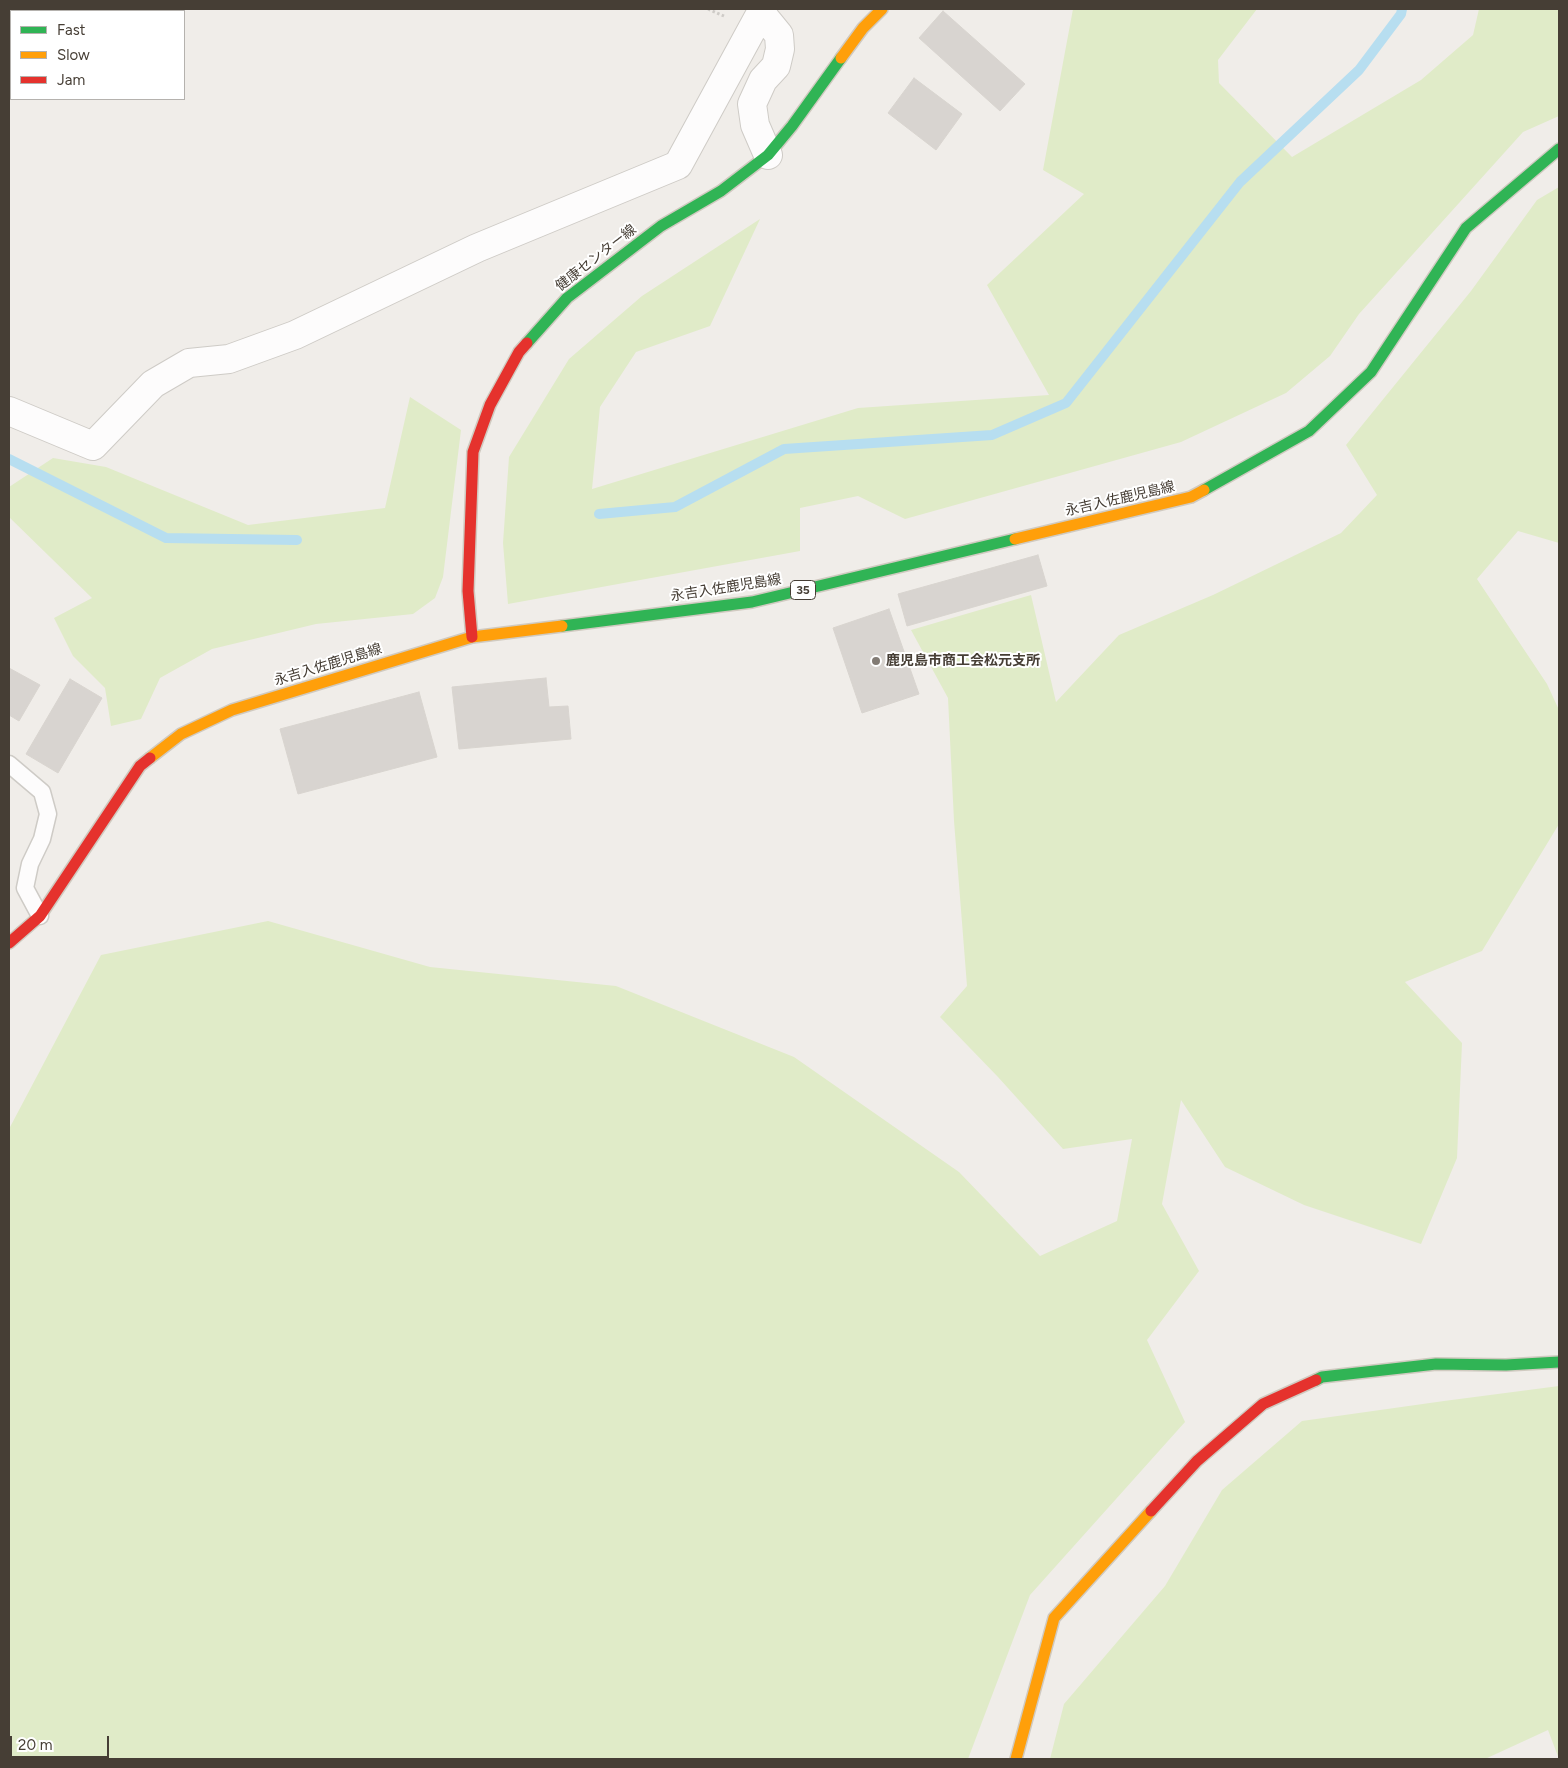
<!DOCTYPE html>
<html>
<head>
<meta charset="utf-8">
<style>
	body { margin:0 }
	#map { position:relative; width:1568px; height:1768px; overflow:hidden; background:#f0ede9; font-family:Figtree,sans-serif }
	canvas { display:block }
	.frame { position:absolute; inset:0; border:10px solid #463e35; pointer-events:none }
	.legend { position:absolute; left:10px; top:10px; width:175px; height:90px; box-sizing:border-box; background:#fff; border:1px solid #b5b2ae; margin:0; padding:6px 9px; list-style:none; font-size:15px; color:#463e35 }
	.legend li { display:flex; align-items:center; gap:10px; height:25px }
	.legend b { width:25px; border:1px solid #b5b2ae }
	.scale { position:absolute; left:10px; top:1736px; width:99px; height:22px; box-sizing:border-box; border:2px solid #463e35; border-top:0; padding-left:6px; font-size:15px; line-height:18px; white-space:nowrap; color:#463e35; -webkit-text-stroke:4px #fff; paint-order:stroke }
</style>
</head>
<body>
<div id="map">
<canvas width="1568" height="1768"></canvas>
<div class="frame"></div>
<ul class="legend">
<li><b style="height:6px;background:#30b455"></b>Fast</li>
<li><b style="height:6px;background:#ff9f0a"></b>Slow</li>
<li><b style="height:6px;background:#e5322d"></b>Jam</li>
</ul>
<div class="scale">20 m</div>
</div>
<script>
const c = document.querySelector('canvas').getContext('2d');
c.lineJoin = 'round';
function paint(path, color) { c.fillStyle = color; c.fill(path, 'evenodd'); }
const poly = rows => new Path2D(rows.map(r => 'M' + r).join(''));
function strokePath(path, color, width, dash) { c.strokeStyle = color; c.lineWidth = width; c.lineCap = dash ? 'butt' : 'round'; c.setLineDash(dash || []); c.stroke(path); }
function drawText(font, color, halo, rows, align = 'center') {
  c.font = font + ' Figtree,"Noto Sans JP",sans-serif'; c.lineWidth = 4; c.setLineDash([]); c.textBaseline = 'middle'; c.strokeStyle = halo; c.fillStyle = color; for (const [text, x, y, turn = 0] of rows) {
    c.save(); c.translate(x, y); c.rotate((+turn || 0) * Math.PI / 180); c.textAlign = isNaN(turn) ? turn : align; if (halo) c.strokeText(text, 0, 0); c.fillText(text, 0, 0); c.restore();
  }
}
paint(poly([
	[1073,9,1257,9,1218,60,1219,83,1292,157,1421,80,1473,35,1479,9,1559,9,1559,116,1523,132,1359,314,1330,356,1286,393,1181,442,905,519,858,496,800,508,800,551,508,604,503,543,509,457,569,359,642,296,760,219,710,326,636,352,600,407,592,489,858,408,1049,395,987,285,1084,194,1043,170],
	[1559,187,1559,543,1518,531,1477,579,1547,684,1559,710,1559,824,1482,951,1405,982,1462,1043,1457,1158,1421,1244,1304,1205,1225,1167,1181,1100,1162,1204,1199,1271,1147,1340,1185,1422,1030,1595,968,1759,9,1759,9,1129,101,955,268,921,430,967,616,986,794,1057,959,1172,1040,1256,1117,1221,1132,1139,1063,1149,998,1077,940,1017,967,986,954,821,948,698,911,630,1031,595,1056,702,1119,635,1213,595,1341,533,1377,495,1346,445,1471,291,1537,200],
	[410,397,461,430,443,577,435,598,413,614,316,624,212,649,160,678,141,719,111,726,105,688,73,656,54,618,92,598,9,517,9,487,53,458,106,467,248,525,385,508],
	[1559,1386,1559,1759,1548,1730,1485,1759,1050,1759,1064,1704,1165,1586,1222,1490,1302,1421,1444,1401]
]), '#e0ebc8');
strokePath(poly([
	[9,459,166,538,297,540],
	[599,514,675,507,784,449,992,435,1066,403,1240,182,1359,70,1401,14,1402,9]
]), '#b7def0', 10);
const building = poly([
	[943,11,1025,84,1000,111,919,38,943,11],
	[914,78,962,114,936,150,888,113,914,78],
	[1038,555,1047,586,907,626,898,594,1038,555],
	[889,609,919,694,862,713,833,628,889,609],
	[9,668,40,685,19,721,9,715,9,668],
	[546,678,549,707,568,706,571,739,459,749,452,687,546,678],
	[70,679,102,698,58,773,26,754,70,679],
	[419,692,437,757,298,794,280,729,419,692]
]);
paint(building, '#d8d4d0');
strokePath(building, '#d8d4cf', 1);
const lane = poly([
	[9,764,42,792,48,814,42,839,30,864,25,888,40,916]
]);
const street = poly([
	[42,11,44,9],
	[761,13,779,35,780,49,776,66,763,80,752,104,755,125,768,155],
	[9,59,11,56],
	[9,411,93,446,153,384,189,363,229,359,295,335,477,248,678,165,763,9]
]);
const fast = poly([
	[527,343,567,298,661,226,721,191,768,155,792,126,841,58],
	[1204,490,1309,431,1371,372,1466,228,1559,149],
	[562,626,752,602,1015,539],
	[1316,1380,1322,1377,1436,1364,1506,1365,1559,1362]
]);
const slow = poly([
	[841,58,863,28,882,9],
	[1015,539,1191,497,1204,490],
	[150,758,181,734,232,710,472,637,562,626],
	[1016,1759,1054,1618,1151,1511]
]);
const jam = poly([
	[472,637,468,591,473,452,490,405,519,352,527,343],
	[9,943,40,916,140,766,150,758],
	[1151,1511,1197,1461,1263,1404,1316,1380]
]);
strokePath(lane, '#cecbc6', 19);
strokePath(street, '#cecbc6', 30);
strokePath(fast, '#d0cac0', 14);
strokePath(slow, '#d0cac0', 14);
strokePath(jam, '#d0cac0', 14);
strokePath(poly([
	[708,9,724,16]
]), '#cecbc7', 3, [2.5, 2.5]);
strokePath(lane, '#fdfcfc', 16);
strokePath(street, '#fdfcfc', 28);
strokePath(fast, '#30b455', 11);
strokePath(slow, '#ff9f0a', 11);
strokePath(jam, '#e5322d', 11);
for (const [x, y, r, color] of [
	[876,661,5,"#827b74"]
]) { const dot = new Path2D(); dot.arc(x, y, r, 0, 2 * Math.PI); c.fillStyle = color; c.fill(dot); strokePath(dot, '#fff', 2); }
for (const [x, y, w] of [
	[803,590,25]
]) { const box = new Path2D(); box.roundRect(x - w / 2, y - 9.5, w, 19, 4); c.fillStyle = '#fff'; c.fill(box); strokePath(box, '#463e35', 1); }
drawText('bold 12px', '#463e35', null, [
	["35",803,590]
]);
drawText('14px', '#463e35', '#fff', [
	["健康センター線",596,258,-38],
	["永吉入佐鹿児島線",1120,499,-13],
	["永吉入佐鹿児島線",726,588,-9],
	["永吉入佐鹿児島線",328,665,-17]
]);
drawText('bold 14px', '#463e35', '#fff', [
	["鹿児島市商工会松元支所",886,661]
], 'left');
</script>
</body>
</html>
